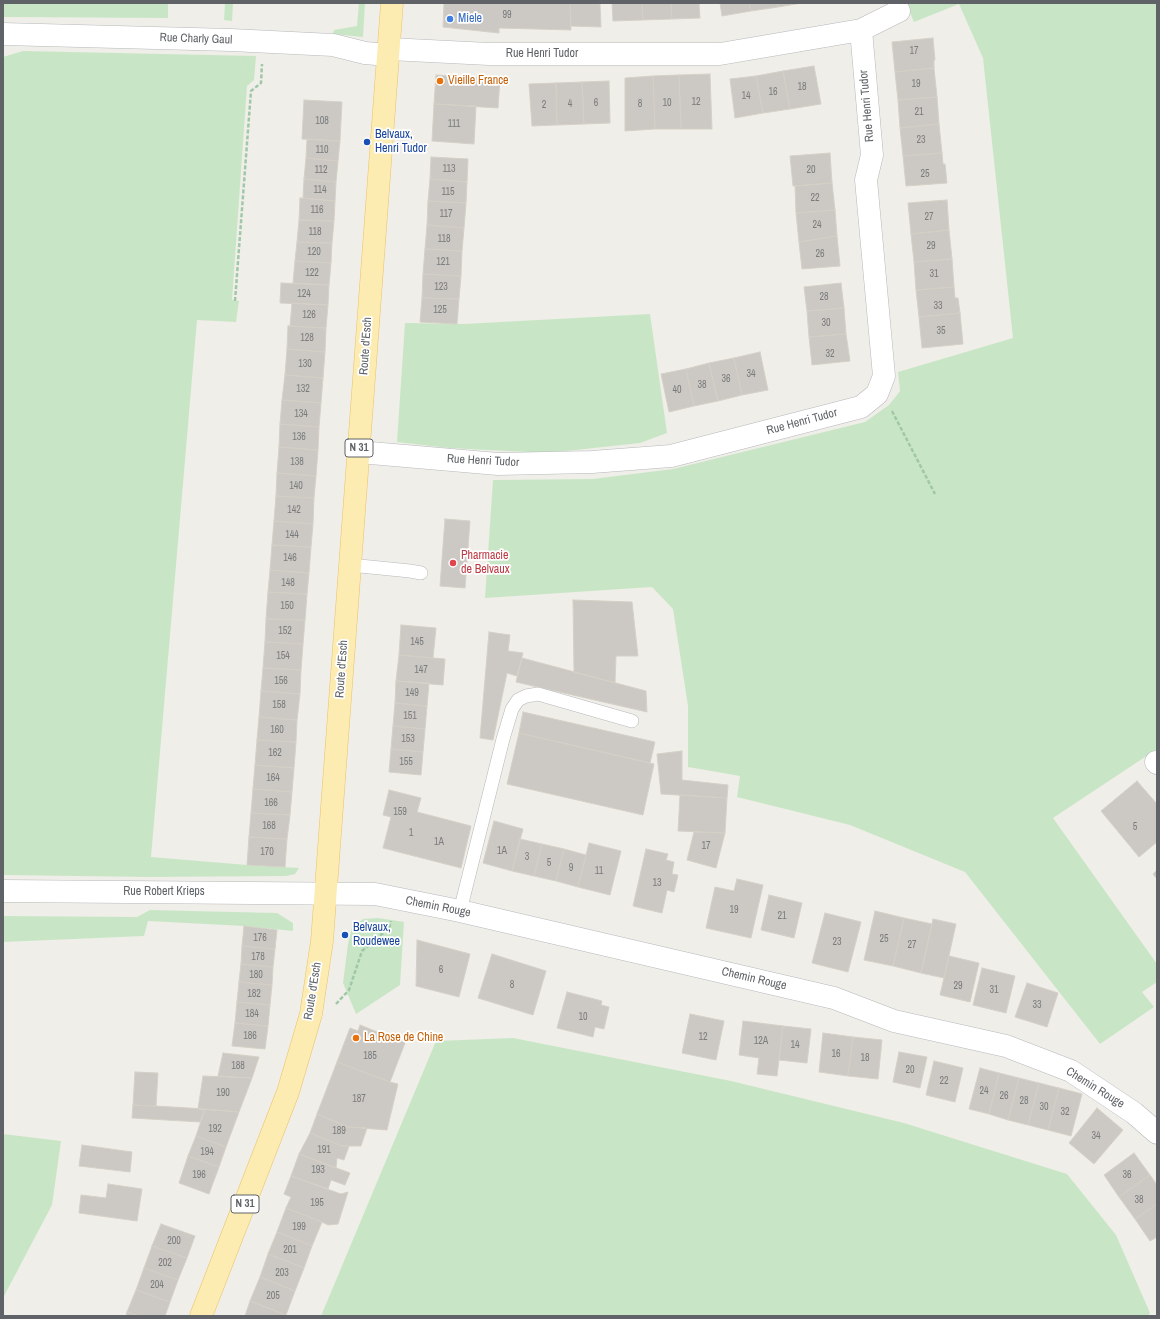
<!DOCTYPE html>
<html>
<head>
<meta charset="utf-8">
<style>
	body { margin:0 }
	#map { position:relative; width:1160px; height:1319px; overflow:hidden; background:#f0eee8; font-family:"Archivo Narrow",sans-serif }
	canvas { display:block }
	.frame { position:absolute; inset:0; border:4px solid #5f6367; pointer-events:none }
</style>
</head>
<body>
<div id="map">
<canvas width="1160" height="1319"></canvas>
<div class="frame"></div>
</div>
<script>
const c = document.querySelector('canvas').getContext('2d');
c.lineJoin = 'round';
function paint(path, color) { c.fillStyle = color; c.fill(path, 'evenodd'); }
const poly = rows => new Path2D(rows.map(r => 'M' + r).join(''));
function strokePath(path, color, width, dash) { c.strokeStyle = color; c.lineWidth = width; c.lineCap = dash ? 'butt' : 'round'; c.setLineDash(dash || []); c.stroke(path); }
function drawText(font, color, halo, rows, align = 'center') {
  c.font = font + ' "Archivo Narrow",sans-serif'; c.lineWidth = 3.5; c.setLineDash([]); c.textBaseline = 'middle'; c.strokeStyle = halo; c.fillStyle = color; for (const [text, x, y, turn = 0] of rows) {
    c.save(); c.translate(x, y); c.rotate((+turn || 0) * Math.PI / 180); c.textAlign = isNaN(turn) ? turn : align; if (halo) c.strokeText(text, 0, 0); c.fillText(text, 0, 0); c.restore();
  }
}
paint(poly([
	[3,3,168,3,168,18,3,17],
	[225,3,233,3,232,21,224,20],
	[359,3,365,3,363,37,333,34,334,30,357,26],
	[906,3,1157,3,1157,749,1053,818,1157,964,1157,982,1142,992,1154,1007,1100,1044,965,872,850,825,737,797,740,776,688,767,688,706,673,609,652,587,485,598,493,480,593,479,673,469,865,422,889,405,900,391,898,372,1013,338,983,58,959,4,914,22],
	[23,51,256,56,254,80,247,86,232,300,239,301,236,322,197,320,151,857,247,865,299,868,295,874,286,876,149,877,3,875,3,57],
	[650,314,667,433,640,443,548,453,449,448,397,442,405,323,464,324],
	[150,910,277,913,293,923,293,931,244,926,148,921,144,936,3,942,3,916,137,917],
	[378,918,404,922,400,985,356,1014,343,983,348,944,352,928,363,919],
	[513,1038,731,1081,904,1123,1067,1174,1116,1235,1150,1313,1148,1316,321,1316,436,1041],
	[3,1134,61,1141,52,1205,3,1298]
]), '#c8e6c6');
const building = poly([
	[444,3,570,3,571,30,499,28,499,33,443,27,444,3],
	[570,3,600,4,601,27,571,26,570,3],
	[612,3,642,3,643,20,613,21,612,3],
	[642,3,671,3,672,19,643,20,642,3],
	[671,3,699,3,700,18,672,19,671,3],
	[720,3,749,3,751,11,722,16,720,3],
	[749,3,777,3,778,7,751,11,749,3],
	[777,3,802,3,778,7,777,3],
	[933,38,935,60,934,60,934,68,895,72,892,42,933,38],
	[814,66,821,104,790,109,783,71,814,66],
	[934,68,937,97,898,100,895,72,934,68],
	[783,71,790,109,763,113,756,76,783,71],
	[710,74,712,129,681,129,679,75,710,74],
	[436,75,500,79,498,108,434,104,436,75],
	[679,75,681,129,655,129,653,76,679,75],
	[653,76,655,129,625,131,625,78,653,76],
	[756,76,763,113,735,118,730,79,756,76],
	[609,81,610,123,584,124,582,82,609,81],
	[582,82,584,124,557,125,556,83,582,82],
	[556,83,557,125,532,126,529,84,556,83],
	[937,97,939,124,900,128,898,100,937,97],
	[304,100,342,102,340,141,302,139,304,100],
	[434,104,476,106,474,144,432,141,434,104],
	[939,124,942,153,903,156,900,128,939,124],
	[307,139,340,141,338,161,306,158,307,139],
	[830,153,832,183,793,186,790,156,830,153],
	[942,153,943,164,945,164,947,183,906,186,903,156,942,153],
	[431,157,468,159,467,182,430,179,431,157],
	[306,158,338,161,336,182,304,179,306,158],
	[304,179,336,182,335,201,303,198,304,179],
	[430,179,467,182,466,203,428,201,430,179],
	[832,183,835,210,796,213,795,186,832,183],
	[300,198,335,201,334,221,299,220,300,198],
	[947,200,949,230,911,234,908,203,947,200],
	[428,201,466,203,464,228,427,225,428,201],
	[835,210,837,236,799,242,796,213,835,210],
	[299,220,334,221,332,243,297,242,299,220],
	[427,225,464,228,462,251,425,249,427,225],
	[949,230,952,259,914,262,911,234,949,230],
	[837,236,840,266,802,269,799,242,837,236],
	[297,242,332,243,331,263,295,261,297,242],
	[425,249,462,251,461,276,423,274,425,249],
	[952,259,954,287,916,290,914,262,952,259],
	[295,261,331,263,329,285,293,283,295,261],
	[423,274,461,276,459,299,422,298,423,274],
	[281,283,329,285,328,305,280,303,281,283],
	[841,283,844,308,807,311,804,287,841,283],
	[954,287,955,298,958,298,960,313,919,317,916,290,954,287],
	[422,298,459,299,457,324,420,322,422,298],
	[292,303,328,305,326,328,290,326,292,303],
	[844,308,846,334,809,337,807,311,844,308],
	[960,313,963,344,922,348,919,317,960,313],
	[288,326,326,328,325,352,287,349,288,326],
	[846,334,850,361,812,365,809,337,846,334],
	[287,349,325,352,323,378,285,375,287,349],
	[760,352,768,390,742,395,734,358,760,352],
	[734,358,742,395,718,401,709,363,734,358],
	[709,363,718,401,694,406,686,369,709,363],
	[686,369,694,406,669,412,661,374,686,369],
	[285,375,323,378,321,403,282,400,285,375],
	[282,400,321,403,319,427,280,424,282,400],
	[280,424,319,427,318,450,279,447,280,424],
	[279,447,318,450,316,476,277,473,279,447],
	[277,473,316,476,314,498,276,496,277,473],
	[276,496,314,498,313,524,274,521,276,496],
	[445,519,470,521,465,588,440,586,445,519],
	[274,521,313,524,311,547,272,545,274,521],
	[272,545,311,547,309,573,270,570,272,545],
	[270,570,309,573,307,594,268,592,270,570],
	[268,592,307,594,305,620,266,619,268,592],
	[573,600,632,602,638,656,616,656,615,683,574,672,573,600],
	[266,619,305,620,303,644,265,642,266,619],
	[401,625,436,628,433,658,399,655,401,625],
	[489,632,510,635,508,651,523,653,517,676,507,673,493,740,480,738,489,632],
	[265,642,303,644,301,670,263,668,265,642],
	[399,655,445,659,443,685,396,681,399,655],
	[522,658,646,691,647,712,516,682,522,658],
	[263,668,301,670,300,694,261,691,263,668],
	[396,681,429,683,427,706,395,703,396,681],
	[261,691,300,694,297,720,259,717,261,691],
	[395,703,427,706,425,729,393,726,395,703],
	[523,712,655,742,650,763,519,733,523,712],
	[259,717,297,720,296,742,257,740,259,717],
	[393,726,425,729,423,752,391,749,393,726],
	[519,733,654,764,643,815,507,784,519,733],
	[257,740,296,742,294,768,255,765,257,740],
	[391,749,423,752,421,775,389,772,391,749],
	[682,751,682,780,728,785,727,798,661,794,657,754,682,751],
	[255,765,294,768,292,792,253,789,255,765],
	[1137,781,1157,804,1157,842,1139,857,1101,811,1137,781],
	[253,789,292,792,290,815,251,813,253,789],
	[389,790,421,798,417,812,471,826,461,868,383,848,391,817,383,815,389,790],
	[680,795,727,798,725,833,678,831,680,795],
	[251,813,290,815,287,839,249,837,251,813],
	[494,821,523,829,512,871,483,863,494,821],
	[694,832,725,833,716,868,687,860,694,832],
	[249,837,287,839,285,867,247,865,249,837],
	[520,839,542,844,534,876,512,871,520,839],
	[589,843,621,851,610,895,578,887,589,843],
	[542,844,564,849,556,881,534,876,542,844],
	[564,849,586,855,578,887,556,881,564,849],
	[646,849,668,854,666,860,674,862,672,874,678,875,674,892,667,890,662,913,633,906,646,849],
	[1157,870,1157,879,1153,874,1157,870],
	[737,879,763,885,751,938,706,928,715,887,734,891,737,879],
	[769,895,802,903,794,938,761,930,769,895],
	[875,911,904,918,893,966,864,960,875,911],
	[825,913,861,922,848,972,812,963,825,913],
	[904,918,932,924,921,973,893,966,904,918],
	[933,919,956,924,944,978,921,973,933,919],
	[244,926,277,930,275,949,242,946,244,926],
	[417,940,470,954,459,997,416,986,417,940],
	[242,946,275,949,273,967,241,964,242,946],
	[492,954,546,971,533,1015,478,998,492,954],
	[949,956,979,963,970,1002,940,995,949,956],
	[241,964,273,967,272,985,239,982,241,964],
	[982,968,1015,976,1006,1013,973,1005,982,968],
	[239,982,272,985,270,1005,237,1002,239,982],
	[1027,983,1058,993,1047,1027,1015,1017,1027,983],
	[567,992,602,1001,601,1005,609,1007,604,1029,595,1027,593,1037,557,1028,567,992],
	[237,1002,270,1005,268,1026,235,1023,237,1002],
	[690,1014,724,1021,716,1060,682,1053,690,1014],
	[743,1021,783,1026,777,1076,757,1074,759,1058,739,1055,743,1021],
	[235,1023,268,1026,265,1049,232,1046,235,1023],
	[360,1025,405,1043,390,1082,337,1062,350,1028,358,1031,360,1025],
	[783,1026,811,1029,807,1063,779,1060,783,1026],
	[823,1033,853,1037,848,1076,819,1072,823,1033],
	[853,1037,882,1040,878,1079,848,1076,853,1037],
	[899,1052,927,1057,920,1088,893,1082,899,1052],
	[223,1053,259,1057,252,1078,218,1076,223,1053],
	[934,1061,963,1068,955,1102,926,1095,934,1061],
	[337,1062,390,1082,398,1084,387,1130,348,1127,317,1114,337,1062],
	[980,1068,999,1073,989,1114,969,1109,980,1068],
	[135,1072,158,1073,156,1106,133,1105,135,1072],
	[999,1073,1019,1078,1008,1120,989,1114,999,1073],
	[203,1076,252,1078,239,1112,198,1109,203,1076],
	[1019,1078,1039,1083,1028,1125,1008,1120,1019,1078],
	[1039,1083,1059,1088,1048,1130,1028,1125,1039,1083],
	[1059,1088,1082,1094,1071,1136,1048,1130,1059,1088],
	[133,1105,156,1106,205,1109,200,1122,132,1118,133,1105],
	[1097,1108,1123,1130,1094,1164,1069,1143,1097,1108],
	[205,1109,239,1112,226,1147,196,1136,205,1109],
	[317,1114,348,1127,367,1128,361,1146,342,1146,310,1133,317,1114],
	[310,1133,342,1146,349,1146,344,1160,337,1158,336,1168,299,1154,310,1133],
	[196,1136,226,1147,219,1167,188,1156,196,1136],
	[82,1145,132,1152,130,1172,79,1166,82,1145],
	[1134,1153,1150,1175,1119,1197,1104,1175,1134,1153],
	[299,1154,350,1173,345,1185,331,1180,328,1189,291,1176,299,1154],
	[188,1156,219,1167,209,1194,179,1183,188,1156],
	[1150,1175,1157,1185,1157,1204,1135,1219,1119,1197,1150,1175],
	[291,1176,341,1194,348,1192,338,1224,328,1225,322,1222,286,1208,291,1197,284,1194,291,1176],
	[108,1184,142,1189,137,1221,79,1213,81,1195,106,1198,108,1184],
	[1157,1204,1157,1237,1150,1241,1135,1219,1157,1204],
	[286,1208,322,1222,312,1246,277,1232,286,1208],
	[161,1224,195,1236,187,1258,152,1246,161,1224],
	[277,1232,312,1246,304,1268,268,1254,277,1232],
	[152,1246,187,1258,178,1280,144,1268,152,1246],
	[268,1254,304,1268,295,1291,260,1277,268,1254],
	[144,1268,178,1280,170,1302,136,1290,144,1268],
	[260,1277,295,1291,286,1315,250,1301,260,1277],
	[136,1290,170,1302,165,1316,139,1316,127,1312,136,1290],
	[250,1301,286,1315,285,1316,245,1316,250,1301],
	[127,1312,139,1316,126,1316,127,1312]
]);
paint(building, '#ccc9c4');
strokePath(building, '#d5d0c6', 1);
const service = poly([
	[350,565,410,571,421,573],
	[460,911,503,739,512,709,518,700,526,696,538,694,632,721]
]);
const minor = poly([
	[861,30,899,11],
	[3,34,231,40,333,45,365,53,388,55],
	[359,452,498,464,592,462,671,456,861,407,877,394,884,376,866,180,872,155,861,30,720,54,489,54,389,49],
	[1156,762,1157,763],
	[3,891,375,894,460,911,834,998,894,1021,1006,1046,1071,1071,1134,1113,1157,1133]
]);
const primary = poly([
	[201,1316,288,1092,311,1014,322,941,392,3]
]);
strokePath(service, '#b5b8bc', 14);
strokePath(minor, '#b5b8bc', 23);
strokePath(primary, '#ecc065', 23);
strokePath(poly([
	[235,301,251,91,261,83,262,64],
	[892,411,935,494],
	[336,1004,349,990,362,951,389,928,391,921]
]), '#a0c8a8', 2.5, [4, 2]);
strokePath(service, '#fff', 13);
strokePath(minor, '#fff', 22);
strokePath(primary, '#fcecb2', 22);
for (const [x, y, r, color] of [
	[450,19,4,"#3f7fe0"],
	[440,81,4,"#e8710a"],
	[367,142,4,"#1a4fb4"],
	[453,563,4,"#e0444e"],
	[345,935,4,"#1a4fb4"],
	[356,1038,4,"#e8710a"]
]) { const dot = new Path2D(); dot.arc(x, y, r, 0, 2 * Math.PI); c.fillStyle = color; c.fill(dot); strokePath(dot, '#fff', 1.5); }
drawText('10px', '#7a7c7e', null, [
	["99",507,15],
	["17",914,51],
	["19",916,84],
	["18",802,87],
	["16",773,92],
	["14",746,96],
	["12",696,102],
	["6",596,103],
	["10",667,103],
	["4",570,104],
	["8",640,104],
	["2",544,105],
	["21",919,112],
	["108",322,121],
	["111",454,124],
	["23",921,140],
	["110",322,150],
	["113",449,169],
	["112",321,170],
	["20",811,170],
	["25",925,174],
	["114",320,190],
	["115",448,192],
	["22",815,198],
	["116",317,210],
	["117",446,214],
	["27",929,217],
	["24",817,225],
	["118",315,232],
	["118",444,239],
	["29",931,246],
	["120",314,252],
	["26",820,254],
	["121",443,262],
	["122",312,273],
	["31",934,274],
	["123",441,287],
	["124",304,294],
	["28",824,297],
	["33",938,306],
	["125",440,310],
	["126",309,315],
	["30",826,323],
	["35",941,331],
	["128",307,338],
	["32",830,354],
	["130",305,364],
	["34",751,374],
	["36",726,379],
	["38",702,385],
	["132",303,389],
	["40",677,390],
	["134",301,414],
	["136",299,437],
	["138",297,462],
	["140",296,486],
	["142",294,510],
	["144",292,535],
	["146",290,558],
	["148",288,583],
	["150",287,606],
	["152",285,631],
	["145",417,642],
	["154",283,656],
	["147",421,670],
	["156",281,681],
	["149",412,693],
	["158",279,705],
	["151",410,716],
	["160",277,730],
	["153",408,739],
	["162",275,753],
	["155",406,762],
	["164",273,778],
	["166",271,803],
	["159",400,812],
	["168",269,826],
	["5",1135,827],
	["1",411,833],
	["1A",439,842],
	["17",706,846],
	["1A",502,851],
	["170",267,852],
	["3",527,857],
	["5",549,863],
	["9",571,868],
	["11",599,871],
	["13",657,883],
	["19",734,910],
	["21",782,916],
	["176",260,938],
	["25",884,939],
	["23",837,942],
	["27",912,945],
	["178",258,957],
	["6",441,970],
	["180",256,975],
	["8",512,985],
	["29",958,986],
	["31",994,990],
	["182",254,994],
	["33",1037,1005],
	["184",252,1014],
	["10",583,1017],
	["186",250,1036],
	["12",703,1037],
	["12A",761,1041],
	["14",795,1045],
	["16",836,1054],
	["185",370,1056],
	["18",865,1058],
	["188",238,1066],
	["20",910,1070],
	["22",944,1081],
	["24",984,1091],
	["190",223,1093],
	["26",1004,1096],
	["187",359,1099],
	["28",1024,1101],
	["30",1044,1107],
	["32",1065,1112],
	["192",215,1129],
	["189",339,1131],
	["34",1096,1136],
	["191",324,1150],
	["194",207,1152],
	["193",318,1170],
	["196",199,1175],
	["36",1127,1175],
	["38",1139,1200],
	["195",317,1203],
	["199",299,1227],
	["200",174,1241],
	["201",290,1250],
	["202",165,1263],
	["203",282,1273],
	["204",157,1285],
	["205",273,1296]
]);
for (const [x, y, w] of [
	[359,448,28],
	[245,1204,28]
]) { const box = new Path2D(); box.roundRect(x - w / 2, y - 9, w, 18, 3); c.fillStyle = '#fff'; c.fill(box); strokePath(box, '#5f6367', 1); }
drawText('bold 11px', '#5f6367', null, [
	["N 31",359,448],
	["N 31",245,1204]
]);
drawText('12px', '#366cbe', '#fff', [
	["Miele",458,19]
], 'left');
drawText('12px', '#5f6367', '#fff', [
	["Rue Charly Gaul",196,39,2],
	["Rue Henri Tudor",542,54],
	["Rue Henri Tudor",867,106,-95],
	["Route d'Esch",366,346,-86],
	["Rue Henri Tudor",802,422,-15],
	["Rue Henri Tudor",483,461,3],
	["Route d'Esch",342,669,-86],
	["Rue Robert Krieps",164,892],
	["Chemin Rouge",438,907,11],
	["Chemin Rouge",754,979,13],
	["Route d'Esch",313,991,-81],
	["Chemin Rouge",1095,1088,32]
]);
drawText('12px', '#c56008', '#fff', [
	["Vieille France",448,81],
	["La Rose de Chine",364,1038]
], 'left');
drawText('12px', '#164399', '#fff', [
	["Belvaux,",375,135],
	["Henri Tudor",375,149],
	["Belvaux,",353,928],
	["Roudewee",353,942]
], 'left');
drawText('12px', '#be3a42', '#fff', [
	["Pharmacie",461,556],
	["de Belvaux",461,570]
], 'left');
</script>
</body>
</html>
